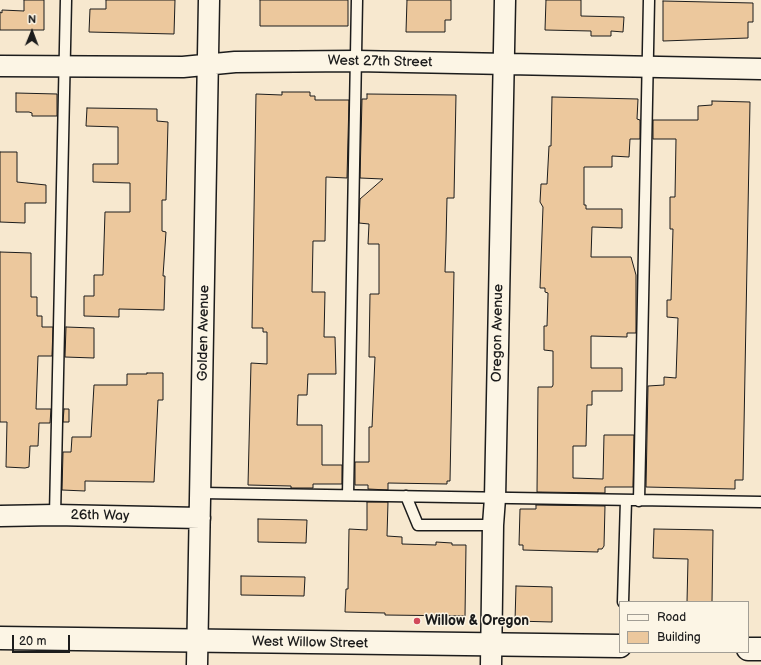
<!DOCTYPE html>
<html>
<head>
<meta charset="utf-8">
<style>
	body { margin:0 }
	#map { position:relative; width:761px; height:665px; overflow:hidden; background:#f7e8cf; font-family:"Balsamiq Sans",sans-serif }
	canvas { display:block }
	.legend { position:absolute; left:619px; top:601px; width:130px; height:52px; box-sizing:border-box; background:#fcf5e5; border:1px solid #a29e95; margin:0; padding:5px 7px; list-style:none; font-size:12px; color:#1c1c1c }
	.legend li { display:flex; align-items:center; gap:8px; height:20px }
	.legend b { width:20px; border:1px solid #a29e95 }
	.north { position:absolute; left:12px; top:12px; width:40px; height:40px; -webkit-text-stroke:3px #fcf5e5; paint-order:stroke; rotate:1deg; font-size:11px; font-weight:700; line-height:16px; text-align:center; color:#1c1c1c }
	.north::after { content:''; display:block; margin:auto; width:14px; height:18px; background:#1c1c1c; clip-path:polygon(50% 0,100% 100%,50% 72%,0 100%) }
	.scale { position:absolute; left:12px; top:635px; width:58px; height:18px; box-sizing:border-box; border:2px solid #1c1c1c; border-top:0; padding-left:5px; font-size:12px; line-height:14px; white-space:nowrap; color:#1c1c1c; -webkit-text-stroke:3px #fcf5e5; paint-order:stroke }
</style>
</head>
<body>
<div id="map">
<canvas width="761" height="665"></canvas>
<ul class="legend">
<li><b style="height:5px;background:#fcf5e5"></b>Road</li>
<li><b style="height:11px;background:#ecc89d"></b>Building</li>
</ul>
<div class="north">N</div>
<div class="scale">20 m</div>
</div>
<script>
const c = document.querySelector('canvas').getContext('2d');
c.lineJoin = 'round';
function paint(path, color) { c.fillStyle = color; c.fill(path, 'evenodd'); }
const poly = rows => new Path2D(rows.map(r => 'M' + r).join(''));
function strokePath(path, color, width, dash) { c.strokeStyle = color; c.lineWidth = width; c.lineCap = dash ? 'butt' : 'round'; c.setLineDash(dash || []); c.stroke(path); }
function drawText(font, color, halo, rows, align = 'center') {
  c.font = font + ' "Balsamiq Sans",sans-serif'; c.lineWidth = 3; c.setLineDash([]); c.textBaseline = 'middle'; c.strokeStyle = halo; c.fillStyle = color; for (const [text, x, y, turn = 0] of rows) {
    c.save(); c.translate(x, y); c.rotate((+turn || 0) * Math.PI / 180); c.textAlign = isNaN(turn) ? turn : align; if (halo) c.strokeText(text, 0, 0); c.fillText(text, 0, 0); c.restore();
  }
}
const building = poly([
	[24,0,44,0,44,30,0,30,0,12,2,13,2,10,24,11,24,0],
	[106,0,175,0,174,34,89,32,90,9,106,9,106,0],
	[260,0,348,0,348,26,260,26,260,0],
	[407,0,451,0,451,20,445,20,445,32,406,32,407,0],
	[546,0,581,0,581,16,624,17,623,32,611,31,611,36,591,36,591,31,545,30,546,0],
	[663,1,753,3,753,22,748,22,748,38,663,41,663,1],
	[282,92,310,92,310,96,315,96,315,100,349,100,347,178,326,177,325,241,313,241,312,292,325,292,324,337,335,337,336,374,308,374,307,395,298,395,297,425,322,425,322,465,342,465,342,484,313,484,313,488,291,488,291,486,248,485,251,363,267,364,267,332,263,332,263,328,252,328,256,94,282,95,282,92],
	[16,93,57,94,57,116,32,116,32,113,29,112,16,112,16,93],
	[367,94,456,95,454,198,447,198,446,242,445,272,454,272,450,481,447,481,447,484,388,483,388,490,368,489,368,485,355,485,355,462,369,462,369,427,372,427,375,357,369,357,370,294,379,294,379,244,368,244,369,224,359,223,360,199,383,179,360,178,362,99,367,99,367,94],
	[552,97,638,99,637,119,640,120,640,139,630,139,629,157,612,156,612,167,584,167,584,205,586,205,586,209,622,209,622,228,592,227,591,257,631,257,636,275,636,333,627,333,627,337,591,336,591,368,622,368,622,391,592,391,592,405,587,405,586,446,573,446,573,478,603,479,604,435,634,435,633,487,605,487,605,493,537,492,538,387,552,387,553,385,553,351,544,350,544,326,547,326,548,293,545,292,545,288,540,288,543,207,540,202,541,184,547,184,549,146,551,146,552,97],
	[712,101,750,102,743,480,735,480,735,489,646,487,648,386,664,385,664,377,676,378,678,318,667,317,667,300,671,300,673,229,670,229,670,197,675,197,676,139,653,139,653,120,698,120,698,106,712,105,712,101],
	[87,108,157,109,157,121,168,122,166,200,162,200,162,231,166,232,163,276,165,276,164,310,119,309,119,317,84,316,84,296,94,296,94,275,103,275,105,212,130,212,130,183,93,182,93,164,118,164,118,127,86,126,87,108],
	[0,152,17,152,17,182,46,185,46,203,25,203,25,223,0,222,0,152],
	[0,252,31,253,31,297,37,297,37,316,42,316,42,327,53,327,52,356,38,356,36,409,51,409,50,423,39,423,38,446,30,446,29,467,25,468,6,467,7,422,0,422,0,252],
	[66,327,94,328,94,358,65,357,66,327],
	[147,373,163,373,163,400,158,400,154,482,85,481,85,491,62,490,63,452,71,452,72,437,91,437,94,385,127,385,127,374,147,374,147,373],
	[64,409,69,409,69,422,63,422,64,409],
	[367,502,388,502,387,536,402,537,402,544,436,545,436,542,452,543,452,545,466,545,465,616,385,615,385,613,345,612,346,589,348,589,349,529,367,530,367,502],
	[536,505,605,506,604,546,602,549,598,549,598,552,523,550,523,545,519,545,520,509,536,509,536,505],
	[258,519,307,520,306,543,258,542,258,519],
	[654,529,713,530,712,602,687,602,688,559,653,558,654,529],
	[241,576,305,577,304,596,241,595,241,576],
	[516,586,552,587,552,622,515,621,516,586]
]);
paint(building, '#ecc89d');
strokePath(building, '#1c1c1c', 1);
const lane = poly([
	[201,493,761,502],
	[348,495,357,0],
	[406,496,418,525,493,525],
	[639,501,649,0],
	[55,515,66,0],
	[623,602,626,500]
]);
const street = poly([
	[0,66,183,67,235,62,356,61,761,69],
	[0,516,55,515,200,518],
	[197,665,209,0],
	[491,665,493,525,495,498,505,0]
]);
const primary = poly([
	[0,638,620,646],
	[748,649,761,649]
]);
strokePath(lane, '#1c1c1c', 13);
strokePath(street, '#1c1c1c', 23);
strokePath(primary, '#1c1c1c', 25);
strokePath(lane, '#fcf5e5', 10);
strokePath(street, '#fcf5e5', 20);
strokePath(primary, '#fcf5e5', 22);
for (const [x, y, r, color] of [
	[417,621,4,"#d1495b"]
]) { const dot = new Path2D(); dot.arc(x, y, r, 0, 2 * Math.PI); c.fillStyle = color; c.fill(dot); strokePath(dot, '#fcf5e5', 1.5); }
drawText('14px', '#1c1c1c', '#fcf5e5', [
	["West 27th Street",380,62,1],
	["Golden Avenue",204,333,-89],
	["Oregon Avenue",498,333,-89],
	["26th Way",100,516,1],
	["West Willow Street",310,643,1]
]);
drawText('bold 14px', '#1c1c1c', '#fcf5e5', [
	["Willow & Oregon",425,621]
], 'left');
</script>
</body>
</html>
